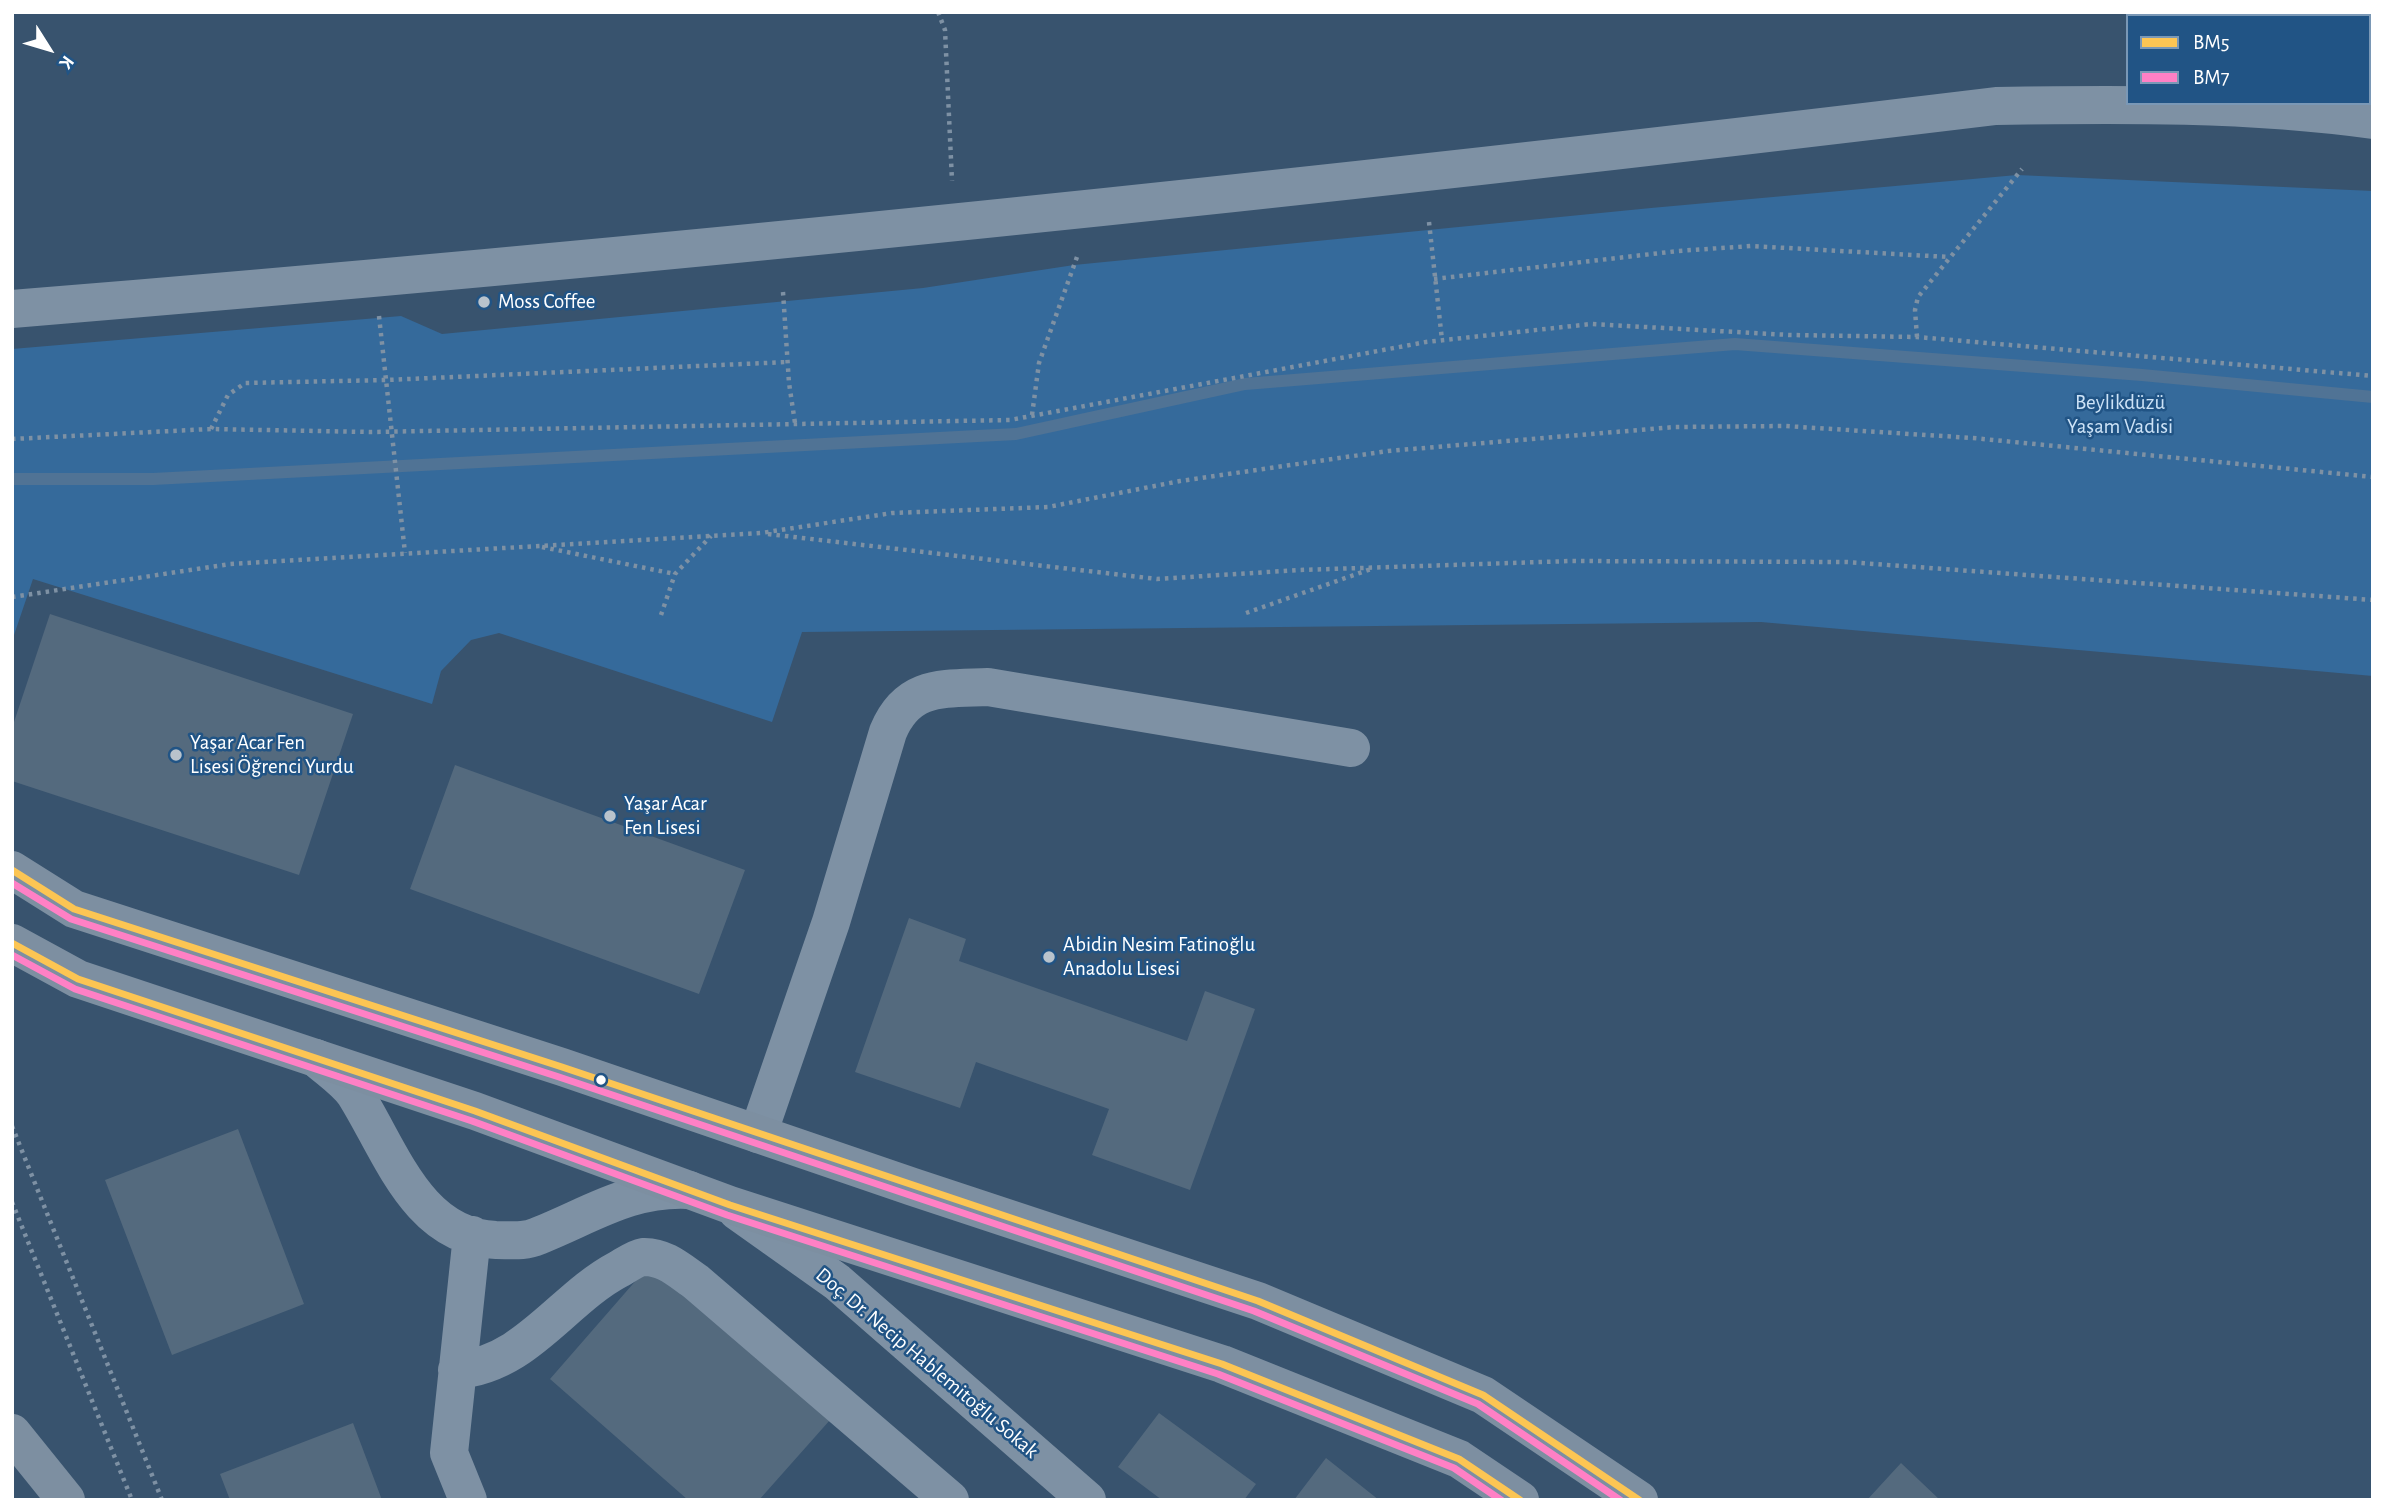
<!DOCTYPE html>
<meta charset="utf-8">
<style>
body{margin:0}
#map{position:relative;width:2385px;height:1512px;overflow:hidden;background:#38536e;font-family:"Alegreya Sans",sans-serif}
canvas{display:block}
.frame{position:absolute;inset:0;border:14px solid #fff;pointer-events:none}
.legend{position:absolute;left:2126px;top:14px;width:245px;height:91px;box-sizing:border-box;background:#215485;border:2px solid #7a98b6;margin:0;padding:9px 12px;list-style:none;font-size:21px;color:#fff}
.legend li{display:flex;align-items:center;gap:14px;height:35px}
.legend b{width:35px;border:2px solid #7a98b6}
.north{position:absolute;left:14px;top:14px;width:70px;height:70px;-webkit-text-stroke:5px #215485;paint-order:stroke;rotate:127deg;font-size:19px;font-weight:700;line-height:28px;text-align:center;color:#fff}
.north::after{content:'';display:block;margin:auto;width:24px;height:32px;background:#fff;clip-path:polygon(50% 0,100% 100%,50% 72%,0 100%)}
</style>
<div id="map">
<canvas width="2385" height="1512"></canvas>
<div class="frame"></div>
<ul class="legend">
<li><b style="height:9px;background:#fcc553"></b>BM5</li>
<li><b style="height:9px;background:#ff80c5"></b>BM7</li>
</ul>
<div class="north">K</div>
</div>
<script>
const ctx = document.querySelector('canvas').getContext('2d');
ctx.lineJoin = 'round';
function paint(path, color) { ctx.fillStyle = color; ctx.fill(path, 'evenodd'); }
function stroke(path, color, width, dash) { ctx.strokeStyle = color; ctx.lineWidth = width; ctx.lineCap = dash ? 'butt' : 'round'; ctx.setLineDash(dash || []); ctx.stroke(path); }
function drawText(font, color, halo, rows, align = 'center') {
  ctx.font = font + ' "Alegreya Sans",sans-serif'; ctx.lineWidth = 5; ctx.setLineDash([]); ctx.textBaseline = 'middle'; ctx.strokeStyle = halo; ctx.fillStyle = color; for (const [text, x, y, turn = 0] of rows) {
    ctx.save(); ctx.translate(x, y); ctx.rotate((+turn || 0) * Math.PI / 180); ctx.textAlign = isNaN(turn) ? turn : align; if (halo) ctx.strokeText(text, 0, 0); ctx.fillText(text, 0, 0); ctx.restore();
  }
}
const green = new Path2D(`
 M2017,175l356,16v485l-612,-54 -959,10 -30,90 -273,-89 -28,7 -30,31 -9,33 -399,-125 -21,62v-292l389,-33 41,18 481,-46 151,-23 577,-57z`);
const stream = new Path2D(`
 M12,479h141l863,-45 229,-50 490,-40 407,31 231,22`);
const building = new Path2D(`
 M50,614l303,100 -54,161 -287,-94v-53z
 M455,765l290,105 -46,124 -289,-105z
 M909,918l57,21 -7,22 228,80 18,-50 50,18 -65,181 -98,-35 17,-46 -133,-47 -16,46 -105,-36z
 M238,1129l66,175 -132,51 -67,-175z
 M652,1262l178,158 -71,80h-71l-138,-121z
 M1159,1413l97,71 -12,16h-82l-44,-33z
 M353,1423l29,77h-152l-10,-26z
 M1326,1458l53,42h-85z
 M1901,1463l39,37h-73z`);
const path = new Path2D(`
 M938,12l7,18 7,151
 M1429,222l13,118
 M1434,279l244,-28 73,-5 198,11
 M783,292l6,91 6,40
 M379,316l26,237
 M1917,337l-2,-27 3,-13 104,-128
 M1032,415l7,-52 38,-106
 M211,429l17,-34 17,-12 142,-3 400,-18
 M12,439l199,-10 160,3 639,-12 416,-78 165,-18 199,11 127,2 456,39
 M768,534l389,45 143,-9 271,-9 276,1 526,38
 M542,547l133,27
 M12,597l218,-33 531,-31 131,-20 156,-6 132,-26 208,-30 287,-24 110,-1 188,12 400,39
 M1246,613l125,-44
 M661,615l14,-41 36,-38
 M12,1126l150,374
 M12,1202l120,298`);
const minor = new Path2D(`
 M12,309c663,-54 1324,-123 1984,-203 126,-2 252,-3 377,14
 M316,1058c12,11 29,22 39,36 36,57 62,143 141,146 16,0 28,2 42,-4 53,-21 92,-49 151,-46
 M758,1134l73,-212 57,-190c20,-48 55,-43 100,-45l363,61
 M737,1211l100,71 250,218
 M457,1370c69,-5 105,-71 162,-101 7,-4 17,-11 24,-12 21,-1 37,14 53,25l254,218
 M468,1500l-19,-47 23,-218`);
const major = new Path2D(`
 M12,870l62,39 488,158 351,120 345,114 225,94 156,105
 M12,943l66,36 397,132 255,94 492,159 237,95 61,41
 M12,1433l54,67`);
const bus1 = new Path2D(`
 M12,870l62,39 488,158 696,234 225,94 156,105
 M12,943l66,36 397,132 255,94 492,159 237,95 61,41`);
const bus2 = new Path2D(`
 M12,883l59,36 488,158 695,234 224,93 142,96
 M12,955l63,34 397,132 255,94 491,159 236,94 47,32`);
const markers = [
 [484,302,7,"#b9c3cc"],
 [176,755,7,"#b9c3cc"],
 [610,816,7,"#b9c3cc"],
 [1049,957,7,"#b9c3cc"],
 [601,1080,6,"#fff"]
];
const poiNames = [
 ["Moss Coffee",498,302],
 ["Yaşar Acar Fen",190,743],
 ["Lisesi Öğrenci Yurdu",190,767],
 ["Yaşar Acar",624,804],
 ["Fen Lisesi",624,828],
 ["Abidin Nesim Fatinoğlu",1063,945],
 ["Anadolu Lisesi",1063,969]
];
const parkNames = [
 ["Beylikdüzü",2120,403],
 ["Yaşam Vadisi",2120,427]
];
const streetNames = [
 ["Doç. Dr. Necip Hablemitoğlu Sokak",927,1363,40]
];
paint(green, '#356a9b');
stroke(stream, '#507395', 12);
paint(building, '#546a7e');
stroke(path, '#7e91a4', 4.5, [3.5, 5]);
stroke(minor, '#7e91a4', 38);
stroke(major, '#7d8fa1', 38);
stroke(bus1, '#fcc553', 7);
stroke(bus2, '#ff80c5', 7);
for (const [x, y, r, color] of markers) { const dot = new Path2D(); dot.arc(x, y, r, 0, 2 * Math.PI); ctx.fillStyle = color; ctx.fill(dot); stroke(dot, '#215485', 2.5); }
drawText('21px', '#fff', '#215485', poiNames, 'left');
drawText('21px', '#cde3f7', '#215485', parkNames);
drawText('21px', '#fff', '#215485', streetNames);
</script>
